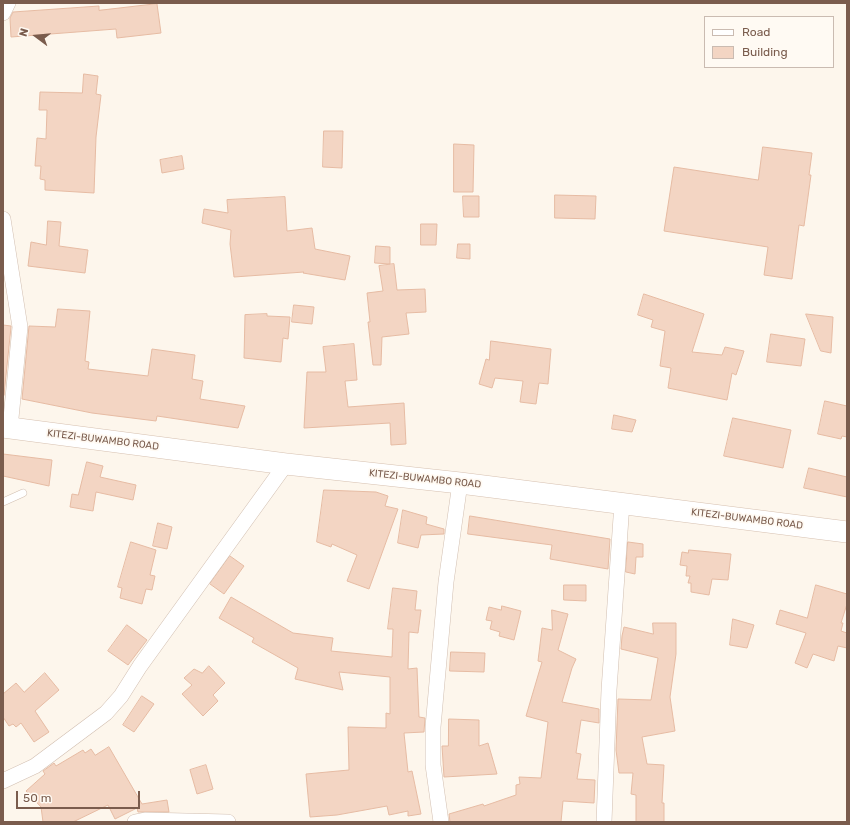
<!DOCTYPE html>
<style>
body{margin:0}
#map{position:relative;width:850px;height:825px;overflow:hidden;background:#fdf6ec;font-family:Rubik,sans-serif}
canvas{display:block}
.frame{position:absolute;inset:0;border:4px solid #7a5c4d;pointer-events:none}
.legend{position:absolute;left:704px;top:16px;width:130px;height:52px;box-sizing:border-box;background:#fffaf3;border:1px solid #cabbb1;margin:0;padding:5px 7px;list-style:none;font-size:12px;color:#7a5c4d}
.legend li{display:flex;align-items:center;gap:8px;height:20px}
.legend b{width:20px;border:1px solid #cabbb1}
.north{position:absolute;left:16px;top:16px;width:40px;height:40px;-webkit-text-stroke:3px #fffaf3;paint-order:stroke;rotate:286deg;font-size:11px;font-weight:700;line-height:16px;text-align:center;color:#7a5c4d}
.north::after{content:'';display:block;margin:auto;width:14px;height:18px;background:#7a5c4d;clip-path:polygon(50% 0,100% 100%,50% 72%,0 100%)}
.scale{position:absolute;left:16px;top:791px;width:124px;height:18px;box-sizing:border-box;border:2px solid #7a5c4d;border-top:0;padding-left:5px;font-size:12px;line-height:14px;white-space:nowrap;color:#7a5c4d;-webkit-text-stroke:3px #fffaf3;paint-order:stroke}
</style>
<div id="map">
<canvas width="850" height="825"></canvas>
<div class="frame"></div>
<ul class="legend">
<li><b style="height:5px;background:#fff"></b>Road</li>
<li><b style="height:11px;background:#f3d5c3"></b>Building</li>
</ul>
<div class="north">N</div>
<div class="scale">50 m</div>
</div>
<script>
const ctx = document.querySelector('canvas').getContext('2d');
ctx.lineJoin = 'round';
function paint(path, color) { ctx.fillStyle = color; ctx.fill(path, 'evenodd'); }
function stroke(path, color, width, dash) { ctx.strokeStyle = color; ctx.lineWidth = width; ctx.lineCap = dash ? 'butt' : 'round'; ctx.setLineDash(dash || []); ctx.stroke(path); }
function drawText(font, color, halo, rows, align = 'center') {
  ctx.font = font + ' Rubik,sans-serif'; ctx.lineWidth = 3.5; ctx.setLineDash([]); ctx.textBaseline = 'middle'; ctx.strokeStyle = halo; ctx.fillStyle = color; for (const [text, x, y, turn = 0] of rows) {
    ctx.save(); ctx.translate(x, y); ctx.rotate((+turn || 0) * Math.PI / 180); ctx.textAlign = isNaN(turn) ? turn : align; if (halo) ctx.strokeText(text, 0, 0); ctx.fillText(text, 0, 0); ctx.restore();
  }
}
const building = new Path2D(`
 M157,4l4,29 -44,5 -1,-9 -105,8 -1,-19 3,-6 86,-6v4z
 M84,74l14,2 -2,18 5,1 -5,42 -2,56 -49,-3v-10l-5,-1 1,-13h-6l2,-28 9,1 1,-29h-8l1,-18 42,1z
 M324,131h19l-1,37 -19,-1z
 M454,144l20,1 -1,47h-19z
 M763,147l49,6 -3,22h2l-7,51 -5,-1 -7,54 -28,-4 4,-28 -104,-16 10,-64 84,13z
 M182,156l2,13 -22,4 -2,-13z
 M555,195l41,1 -1,23 -40,-1z
 M463,196h16v21h-15z
 M285,197l2,34 25,-3 3,21 35,7 -5,24 -42,-7 1,-1 -70,5 -4,-33 1,-14 -29,-7 2,-14 24,4 -1,-13z
 M48,221l13,1 -2,24 29,4 -3,23 -57,-7 3,-24 15,3z
 M421,224h16l-1,21h-15z
 M458,244h12v15l-13,-1z
 M376,246l14,1v17l-15,-1z
 M394,264l3,26 28,-1 1,23 -20,1 3,21 -27,3 -1,28h-8l-5,-43h2l-3,-29 16,-2 -4,-25z
 M644,294l60,20 -12,38 30,3 3,-8 19,4 -8,24 -4,-2 -5,27 -59,-12 3,-20 -11,-2 5,-35 -14,-4 2,-7 -15,-5z
 M294,305l20,2 -2,17 -20,-2z
 M58,309l32,2 -5,50 4,1 -1,7 60,7 4,-27 43,6 -3,24 11,2 -3,18 45,7 -7,22 -81,-12 -1,5 -64,-8 -70,-14 7,-73 26,1z
 M267,314v2l23,1 -2,22 -5,-1 -2,24 -37,-4 1,-43z
 M806,314l27,3 -2,36 -10,-2z
 M3,325l8,1v1l-7,68z
 M771,334l34,5 -4,27 -34,-4z
 M491,341l60,8 -3,35 -9,-1 -3,21 -16,-2 3,-21 -28,-3 -3,10 -13,-4 7,-25 3,1z
 M354,344l3,36 -12,1 3,26 56,-4 2,41 -15,1 -1,-22 -86,5 3,-56h19l-3,-25z
 M825,401l22,5v31l-5,-1 -1,3 -23,-5z
 M614,415l22,5 -4,12 -20,-3z
 M733,418l58,12 -8,38 -59,-12z
 M3,454l49,6 -3,26 -46,-10z
 M87,462l16,4 -3,11 36,8 -3,15 -37,-8 -3,19 -23,-4 2,-13 6,1z
 M809,468l38,9v20l-43,-9z
 M324,490l52,2 12,4 -3,10 13,3 -29,80 -22,-8 10,-26 -25,-11 -1,3 -14,-5z
 M403,510l24,7 -1,7 18,5v5l-23,1 -3,13 -20,-5z
 M470,516l140,23 -2,30 -58,-10 2,-14 -84,-11z
 M158,523l14,4 -5,22 -14,-3z
 M131,542l25,8 -6,25 5,1 -3,14 -6,-1 -4,15 -22,-6 2,-10 -4,-1z
 M628,542l15,2v13h-7l-1,17 -9,-2z
 M689,550l42,4 -3,26 -16,-1 -3,16 -18,-3v-9h-3l2,-7h-4l1,-10 -7,-1 2,-13 6,1z
 M230,556l14,10 -20,28 -14,-10z
 M564,585h22v16l-22,-1z
 M816,585l31,9v10l-6,19h2l-2,8 6,2v15l-9,-2 -4,15 -21,-7 -6,14 -12,-5 11,-30 -30,-9 4,-14 27,8z
 M393,588l24,3 -2,19h6l-3,23 -9,-1 -1,37 9,-1 2,49 6,1 -1,14 -20,1 4,39 4,-1 9,43 -13,2v-5l-19,4 -2,-9 -50,9 -27,2 -4,-43 43,-4 -1,-43 38,1v-15l4,1v-37l-51,-5 4,18 -48,-11 3,-11 -46,-26 2,-4 -35,-20 12,-21 62,36 40,5 -2,13 61,6 1,-28h-5z
 M502,606l19,5 -7,29 -15,-4 1,-4 -10,-3 2,-8 -6,-1 3,-13 12,3z
 M552,610l16,4 -10,36 18,9 -4,9 -10,34 37,7v14l-18,-3 -5,33 5,1 -4,25 18,1 -1,23 -31,-2 -2,21h-111l-1,-8 34,-10 1,2 32,-11v-10l4,-1 -1,-7 22,1 7,-56 -22,-6 16,-54 -4,-1 4,-33 10,2z
 M733,619l21,6 -7,23 -17,-3z
 M653,623h23v31l-6,43 5,34 -33,6 5,27 17,1 -2,38h2v19h-28v-27l-5,-1 2,-21h-14l-3,-23 2,-51 33,1 7,-42 -37,-9 1,-13 2,-9 29,7z
 M127,625l20,15 -19,25 -20,-14z
 M451,652l34,1 -1,19 -34,-1z
 M209,666l16,17 -12,12 5,6 -15,15 -21,-22 10,-9 -8,-7 10,-9 8,4z
 M45,673l14,17 -24,21 14,21 -15,10 -13,-19 -5,4 -3,-3 -4,2 -6,-9v-23l13,-11 8,9z
 M142,696l12,8 -20,28 -11,-7z
 M449,719l30,1v26l9,-3 9,31 -53,3 -2,-31h6z
 M109,747l33,57 25,-4 2,12h-31l-1,-4 -22,11 -7,-14 -35,17h-30l-2,-15 -15,-16 19,-17 -2,-3 11,-8 2,3 27,-16 2,3 6,-4 4,6z
 M206,765l7,24 -16,5 -7,-24z`);
const lane = new Path2D(`
 M3,502l20,-9`);
const street = new Path2D(`
 M3,13l5,-10
 M3,219l17,108 -10,101
 M3,781l32,-15 71,-53 15,-17 19,-30 146,-202
 M135,822l10,-2 83,2
 M441,822l-8,-57v-38l13,-145 14,-99
 M604,822l5,-132 13,-187`);
const secondary = new Path2D(`
 M3,427l283,37 174,19 387,49`);
const streetNames = [
 ["KITEZI-BUWAMBO ROAD",103,440,7],
 ["KITEZI-BUWAMBO ROAD",425,479,6],
 ["KITEZI-BUWAMBO ROAD",747,519,7]
];
paint(building, '#f3d5c3');
stroke(building, '#e6bba3', 1);
stroke(lane, '#d1beb0', 8);
stroke(street, '#d1beb0', 16);
stroke(secondary, '#d6c0b0', 22);
stroke(lane, '#fff', 7);
stroke(street, '#fff', 15);
stroke(secondary, '#fff', 21);
drawText('10px', '#7a5c4d', '#fffaf3', streetNames);
</script>
